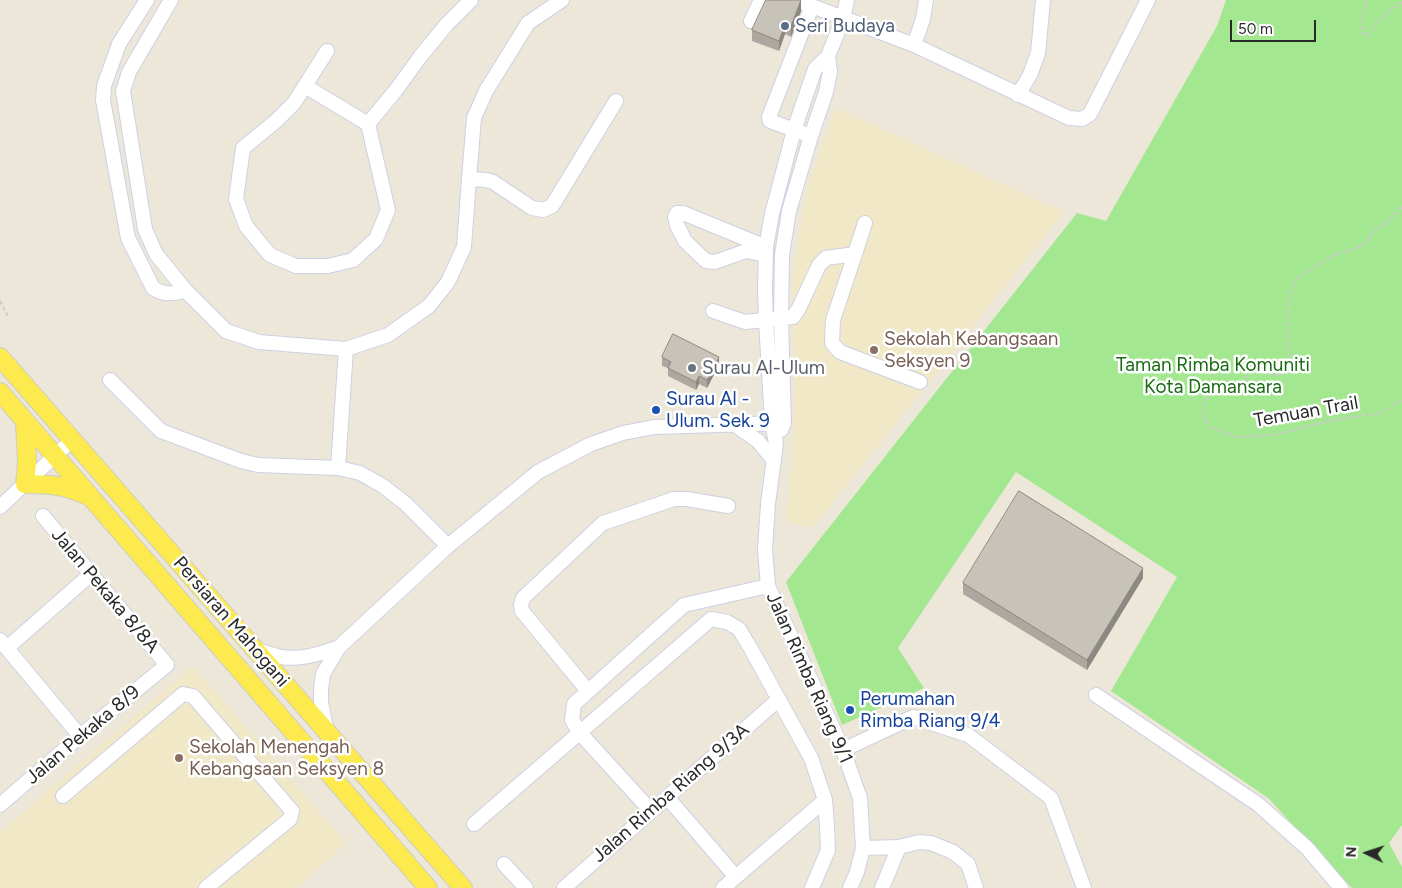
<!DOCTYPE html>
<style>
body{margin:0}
#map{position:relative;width:1402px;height:888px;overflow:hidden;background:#ede7d9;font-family:Figtree,sans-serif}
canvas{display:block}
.north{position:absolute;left:1342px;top:828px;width:50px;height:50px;-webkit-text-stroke:4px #fff;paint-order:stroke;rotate:274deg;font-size:14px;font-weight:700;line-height:20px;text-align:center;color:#292929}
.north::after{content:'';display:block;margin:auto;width:18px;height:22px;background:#292929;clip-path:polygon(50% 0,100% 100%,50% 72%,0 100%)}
.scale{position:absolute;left:1230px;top:20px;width:86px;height:22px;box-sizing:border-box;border:2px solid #292929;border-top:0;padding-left:6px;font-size:15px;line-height:18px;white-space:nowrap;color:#292929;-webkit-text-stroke:4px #fff;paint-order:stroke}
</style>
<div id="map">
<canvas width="1402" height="888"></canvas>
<div class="north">N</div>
<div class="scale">50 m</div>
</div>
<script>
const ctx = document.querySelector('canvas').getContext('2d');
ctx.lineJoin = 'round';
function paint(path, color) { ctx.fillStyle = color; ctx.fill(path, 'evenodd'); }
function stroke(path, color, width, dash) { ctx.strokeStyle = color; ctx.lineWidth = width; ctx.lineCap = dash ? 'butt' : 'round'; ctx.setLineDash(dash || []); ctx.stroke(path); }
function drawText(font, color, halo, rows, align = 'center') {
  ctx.font = font + ' Figtree,sans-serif'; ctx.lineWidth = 5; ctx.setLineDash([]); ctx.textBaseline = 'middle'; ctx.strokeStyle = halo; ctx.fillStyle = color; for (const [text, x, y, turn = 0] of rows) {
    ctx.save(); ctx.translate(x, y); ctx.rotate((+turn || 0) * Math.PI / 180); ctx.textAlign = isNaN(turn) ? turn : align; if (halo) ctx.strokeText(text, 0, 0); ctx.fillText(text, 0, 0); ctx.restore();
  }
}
const education = new Path2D(`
 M836,108l228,104 -251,316 -27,-7 6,-64 3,-74 -3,-98 14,-93z
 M193,666l153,177 -49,45h-297v-56z`);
const green = new Path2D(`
 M1226,0h176v825l-13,18 13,24v21h-50l-84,-90 -157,-107 66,-114 -161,-105 -118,176 26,40 -82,37 -56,-143 291,-369 29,8 111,-195z`);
const path = new Path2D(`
 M1366,0l-4,20 1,13 6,3c9,-17 18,-23 33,-34
 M1402,207l-14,15 -15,9 -5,10 -10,7 -24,7 -37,23 -7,14 -3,44 3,22 4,7 -2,5 -14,5 -26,-4 -5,5 -4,9c-10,2 -11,-1 -20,-1 -18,1 -19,22 -19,36l8,8 25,9 37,-2 54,-14 53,-8 21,-14
 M0,301l9,17`);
const minor = new Path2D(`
 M147,0l-28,44 -15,42 -1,14 25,138 25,50c11,8 20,5 33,3
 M171,0l-42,72 -6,19 22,138 11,25 30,37 40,40 33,11 87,7 42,-14 41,-29 19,-24 16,-35 5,-68 5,-61 12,-27 42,-68 34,-23
 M796,0l118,45
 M847,0l-4,19 -15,37 -13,13 -21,61 -22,84 -6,33 -1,43 1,31 6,102 4,20 -8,61 -3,46 3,36 75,164 17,48 3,50 -6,24 -7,16
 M926,0l-3,19 -9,26 155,73 13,1 8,-5 58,-114
 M751,21l10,-21
 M327,51l-33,52 -18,18 -33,27 -7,51 10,27 24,29 26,11h32l25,-6 23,-21 12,-29 -20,-86 28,-34 24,-33 27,-33 24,-24
 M305,86l63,38
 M1018,95l12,-20 8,-22 5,-53
 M803,133l-33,-12 -1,-4 43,-111
 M469,179l17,1 7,2 39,26 11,2 9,-4 64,-105
 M855,254l-22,66 -1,23 8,9 80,30
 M766,255l-20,-4 -31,11 -9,-1 -21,-20 -8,-16 -2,-8 2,-4h6l83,34
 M713,311l32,11 48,-5 6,-9 20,-43 7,-7 29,-4 10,-31
 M110,380l51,51 80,30 17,4 80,3 22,5 23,13 23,18 42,42
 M734,424l24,17 16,20
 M781,430l3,-7 -3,-104 1,-64 7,-44 22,-75 15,-44 4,-20 -2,-16
 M338,468l8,-119
 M0,507l72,-67
 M0,640l80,96
 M7,648l84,-74
 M254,649c9,3 18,6 27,8 20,3 39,-3 58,-10
 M588,691l-66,-80 -1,-6 2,-7 80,-75 71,-24h13l41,7
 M1096,695l163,110 48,43 34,40
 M327,732l-6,-30v-13l2,-15 16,-27 109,-101 90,-74 53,-28 32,-11 31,-6 130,-4
 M843,750l70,-33 55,18 83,63 33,90
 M63,796l120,-102 10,2 99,115 -2,8 -84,69
 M667,797l69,80
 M0,805l80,-69 87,-71 -124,-149
 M651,811l-71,-78 -8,-13 2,-16 110,-99 84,-19
 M474,824l237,-205 16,3 12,7 12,20 60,109 14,42 2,26 1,24 -16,38
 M863,848l36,-1 20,-5 12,1 22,9 15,12 8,24
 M504,864l22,24
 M564,888l215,-189
 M723,888l102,-88
 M882,888l17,-41`);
const major = new Path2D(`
 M0,357l463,531
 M0,392l428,496
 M25,422l2,41 -2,21c23,0 40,1 61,11`);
const wall = new Path2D(`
 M801,11l-10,26 -6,-3 -6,17 -27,-10v-11z
 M662,357l57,8 -12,23 -8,-4 -3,6 -28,-14v-8l-6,-2z
 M1143,578l-56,92 -124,-76v-11z`);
const shadedWall = new Path2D(`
 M801,0v11l-10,26v-11z
 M785,24v10l-6,17v-10z
 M719,357v8l-12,23v-8z
 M699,376v8l-3,6v-8z
 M1143,568v10l-56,92v-10z`);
const building = new Path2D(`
 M766,0h35l-10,26 -6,-2 -6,17 -27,-11z
 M673,334l46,23 -12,23 -8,-4 -3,6 -28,-14 3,-6 -9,-5z
 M1019,491l124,77 -56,92 -124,-77z`);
const markers = [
 [785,26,5,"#5c6f8a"],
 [874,350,5,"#8d6e63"],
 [692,368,5,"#6b7280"],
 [656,410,5,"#1a4fb4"],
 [850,710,5,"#1a4fb4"],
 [179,758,5,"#8d6e63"]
];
const serviceNames = [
 ["Seri Budaya",795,26]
];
const educationNames = [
 ["Sekolah Kebangsaan",884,339],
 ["Seksyen 9",884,361],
 ["Sekolah Menengah",189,747],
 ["Kebangsaan Seksyen 8",189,769]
];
const parkNames = [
 ["Taman Rimba Komuniti",1213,365],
 ["Kota Damansara",1213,387]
];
const worshipNames = [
 ["Surau Al-Ulum",702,368]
];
const transitNames = [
 ["Surau Al -",666,399],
 ["Ulum. Sek. 9",666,421],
 ["Perumahan",860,699],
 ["Rimba Riang 9/4",860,721]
];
const streetNames = [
 ["Temuan Trail",1306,412,-10],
 ["Jalan Pekaka 8/8A",105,591,50],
 ["Persiaran Mahogani",231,622,49],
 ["Jalan Rimba Riang 9/1",809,678,66],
 ["Jalan Pekaka 8/9",83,735,-40],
 ["Jalan Rimba Riang 9/3A",671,793,-41]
];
paint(education, '#f0e8c7');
paint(green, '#a3e890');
stroke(minor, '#ced0e3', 16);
stroke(major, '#ccc', 20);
stroke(path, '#ccc', 2, [4, 2.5]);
stroke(minor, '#fff', 14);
stroke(major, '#fcea4f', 18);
paint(wall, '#aca89f');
paint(shadedWall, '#8c8882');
paint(building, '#c8c3b9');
stroke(building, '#8c8882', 1);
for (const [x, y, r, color] of markers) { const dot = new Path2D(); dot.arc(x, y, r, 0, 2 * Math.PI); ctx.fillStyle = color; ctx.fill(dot); stroke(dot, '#fff', 2); }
drawText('19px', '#4e5e75', '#fff', serviceNames, 'left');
drawText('19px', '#785e54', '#fff', educationNames, 'left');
drawText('19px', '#1a6b13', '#fff', parkNames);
drawText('19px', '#5b616d', '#fff', worshipNames, 'left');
drawText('19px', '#164399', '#fff', transitNames, 'left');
drawText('19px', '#292929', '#fff', streetNames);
</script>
